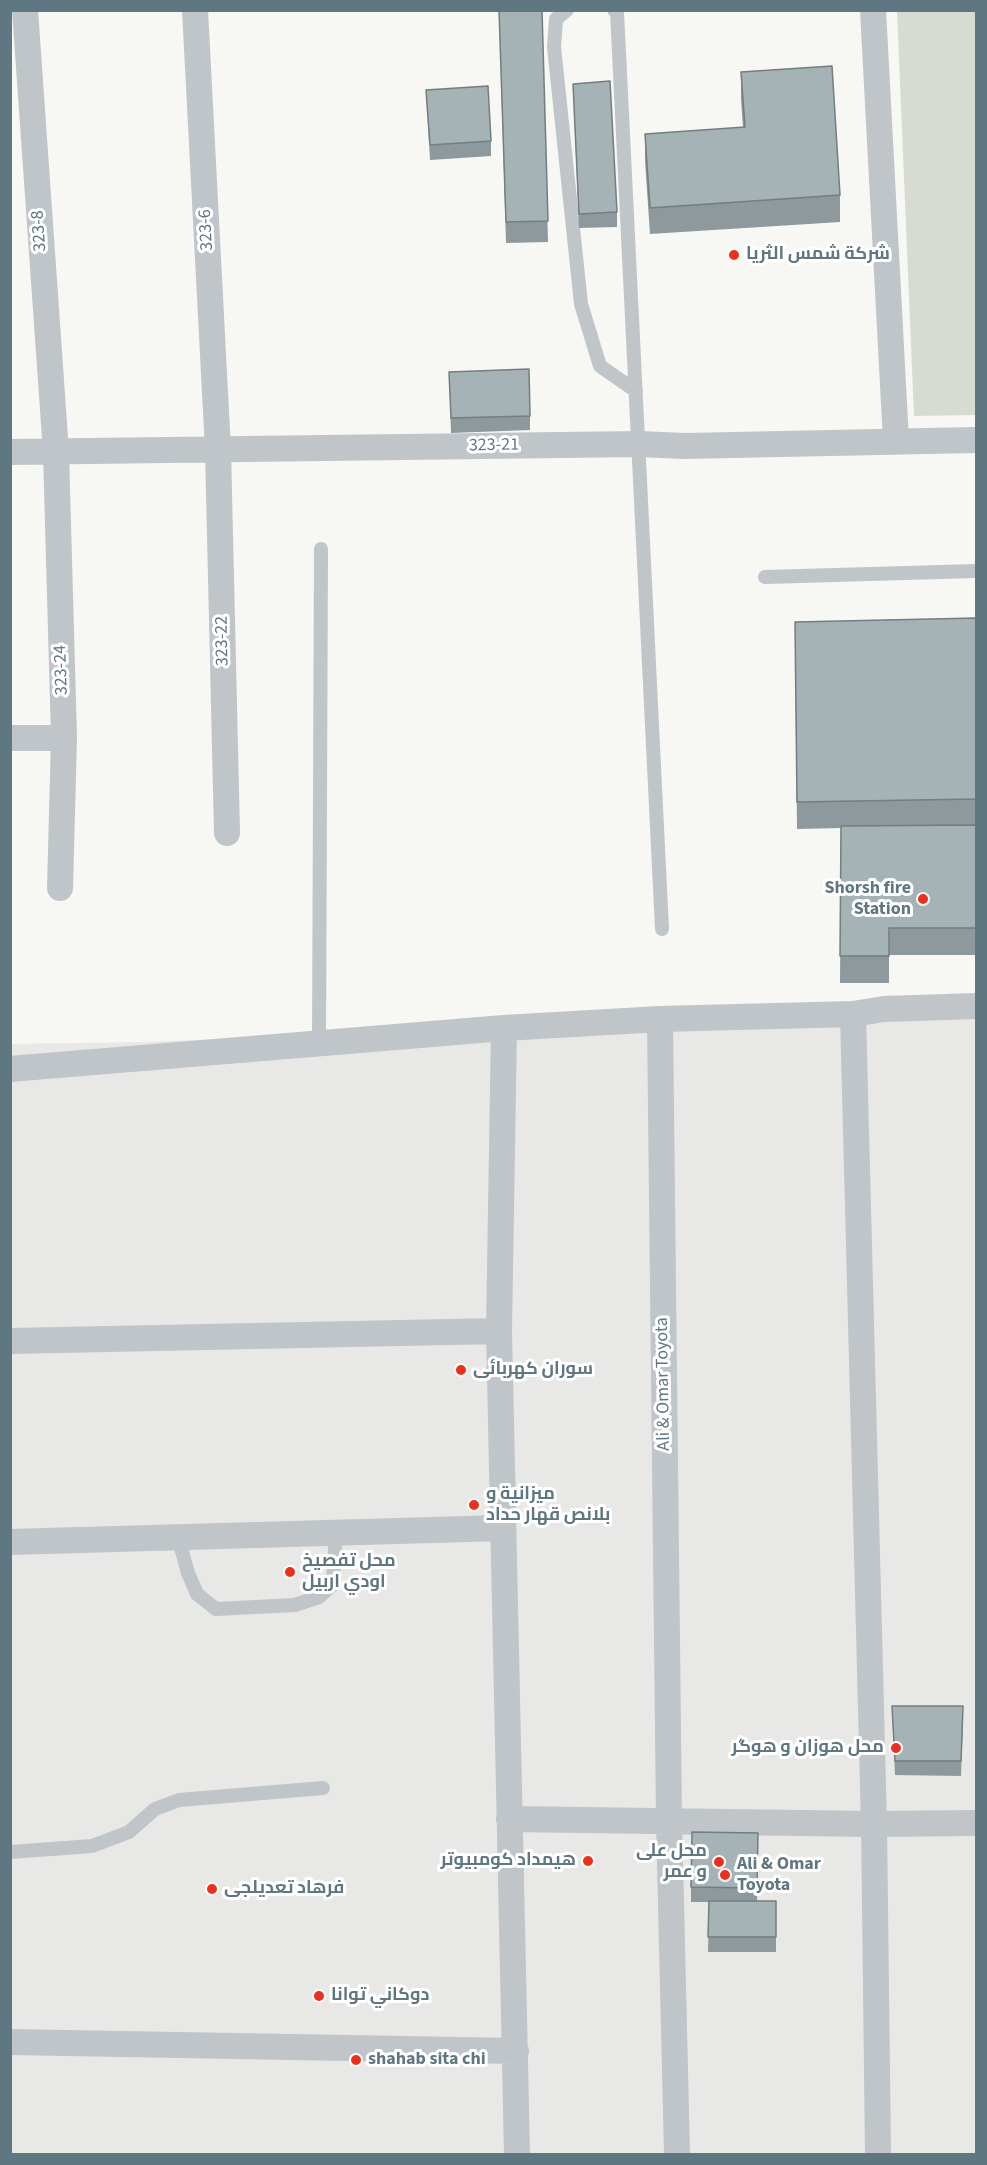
<!DOCTYPE html>
<meta charset="utf-8">
<style>
body{margin:0}
#map{position:relative;width:987px;height:2165px;overflow:hidden;background:#f7f7f3;font-family:"Source Sans 3",sans-serif}
canvas{display:block}
.frame{position:absolute;inset:0;border:12px solid #5f7781;pointer-events:none}
</style>
<div id="map">
<canvas width="987" height="2165"></canvas>
<div class="frame"></div>
</div>
<script>
const ctx = document.querySelector('canvas').getContext('2d');
ctx.lineJoin = 'round';
function paint(path, color) { ctx.fillStyle = color; ctx.fill(path, 'evenodd'); }
function stroke(path, color, width, dash) { ctx.strokeStyle = color; ctx.lineWidth = width; ctx.lineCap = dash ? 'butt' : 'round'; ctx.setLineDash(dash || []); ctx.stroke(path); }
function drawText(font, color, halo, rows, align = 'center') {
  ctx.font = font + ' "Source Sans 3",Cairo,sans-serif'; ctx.lineWidth = 6; ctx.setLineDash([]); ctx.textBaseline = 'middle'; ctx.strokeStyle = halo; ctx.fillStyle = color; for (const [text, x, y, turn = 0] of rows) {
    ctx.save(); ctx.translate(x, y); ctx.rotate((+turn || 0) * Math.PI / 180); ctx.textAlign = isNaN(turn) ? turn : align; if (halo) ctx.strokeText(text, 0, 0); ctx.fillText(text, 0, 0); ctx.restore();
  }
}
const built = new Path2D(`
 M976,1010v1144h-965l-1,-1110 132,-2z`);
const green = new Path2D(`
 M897,11h79v404l-62,1z`);
const lane = new Path2D(`
 M567,10l-11,9 -2,28 27,257 19,62 36,25
 M614,10l3,2 45,917
 M765,577l211,-6
 M319,1044l2,-495
 M178,1537l10,36 9,21 19,15 79,-4 24,-8 14,-13 3,-51
 M10,1852l82,-6 37,-14 26,-23 24,-9 144,-12`);
const street = new Path2D(`
 M25,10l31,442 8,286 -4,150
 M195,10l23,440 9,383
 M873,10l23,431
 M10,452l629,-8 46,2 291,-6
 M10,738h54
 M853,1014l21,810 4,330
 M660,1019l9,801 8,334
 M504,1028l-5,303 18,823
 M10,1069l494,-41 156,-9 193,-5 31,-5 92,-3
 M10,1341l489,-10
 M10,1542l492,-14
 M509,1819l365,5 102,-1
 M10,2042l506,9`);
const wall = new Path2D(`
 M499,10h43l6,232 -42,1z
 M741,72l99,123v27l-190,12 -5,-73v-27l98,-6 -2,-29z
 M573,84l44,128v15l-38,1z
 M426,90l65,51v15l-61,4z
 M449,372l81,44v14l-79,3z
 M976,618v337h-87v28h-49l1,-155 -44,1 -2,-181z
 M892,1706l71,15 -2,55 -66,-1z
 M758,1848l-1,53h19v51h-68l1,-50h-18v-15z`);
const building = new Path2D(`
 M499,10h43l6,211 -42,1z
 M832,66l8,129 -190,13 -5,-74 100,-7 -4,-55z
 M610,81l7,131 -38,2 -6,-130z
 M488,86l3,55 -61,4 -4,-55z
 M529,369l1,47 -79,2 -2,-46z
 M976,618v181l-179,3 -2,-180z
 M976,825v103h-87v28h-49l1,-130z
 M892,1706h71l-2,55h-66z
 M692,1832l66,1 -1,55 -66,-1z
 M709,1901h67v36h-68z`);
const markers = [
 [734,255,6,"#f12e19"],
 [923,899,6,"#f12e19"],
 [461,1370,6,"#f12e19"],
 [474,1505,6,"#f12e19"],
 [290,1572,6,"#f12e19"],
 [896,1748,6,"#f12e19"],
 [588,1861,6,"#f12e19"],
 [719,1862,6,"#f12e19"],
 [725,1875,6,"#f12e19"],
 [212,1889,6,"#f12e19"],
 [319,1996,6,"#f12e19"],
 [356,2060,6,"#f12e19"]
];
const streetNames = [
 ["323-6",207,230,-93],
 ["323-8",40,231,-94],
 ["323-21",494,446,-1],
 ["323-22",223,641,-91],
 ["323-24",62,670,-92],
 ["Ali & Omar Toyota",664,1384,-91]
];
const poiNames = [
 ["شركة شمس الثريا",746,255],
 ["Shorsh fire",911,889,"right"],
 ["Station",911,910,"right"],
 ["سوران کهربائی",473,1370],
 ["ميزانية و",486,1495],
 ["بلانص قهار حداد",486,1516],
 ["محل تفصيخ",302,1562],
 ["اودي اربيل",302,1583],
 ["محل هوزان و هوگر",884,1748,"right"],
 ["محل على",707,1852,"right"],
 ["و عمر",707,1873,"right"],
 ["هيمداد كومبيوتر",576,1861,"right"],
 ["Ali & Omar",737,1865],
 ["Toyota",737,1886],
 ["فرهاد تعدیلجی",224,1889],
 ["دوکاني توانا",331,1996],
 ["shahab sita chi",368,2060]
];
paint(built, '#e8e8e7');
paint(green, '#d7dcd2');
stroke(lane, '#bfc5c8', 14);
stroke(street, '#bfc5c8', 26);
paint(wall, '#8e999d');
paint(building, '#a5b2b6');
stroke(building, '#747d7f', 1.5);
for (const [x, y, r, color] of markers) { const dot = new Path2D(); dot.arc(x, y, r, 0, 2 * Math.PI); ctx.fillStyle = color; ctx.fill(dot); stroke(dot, '#fff', 2); }
drawText('18px', '#5f7781', '#fff', streetNames);
drawText('bold 18px', '#5f7781', '#fff', poiNames, 'left');
</script>
